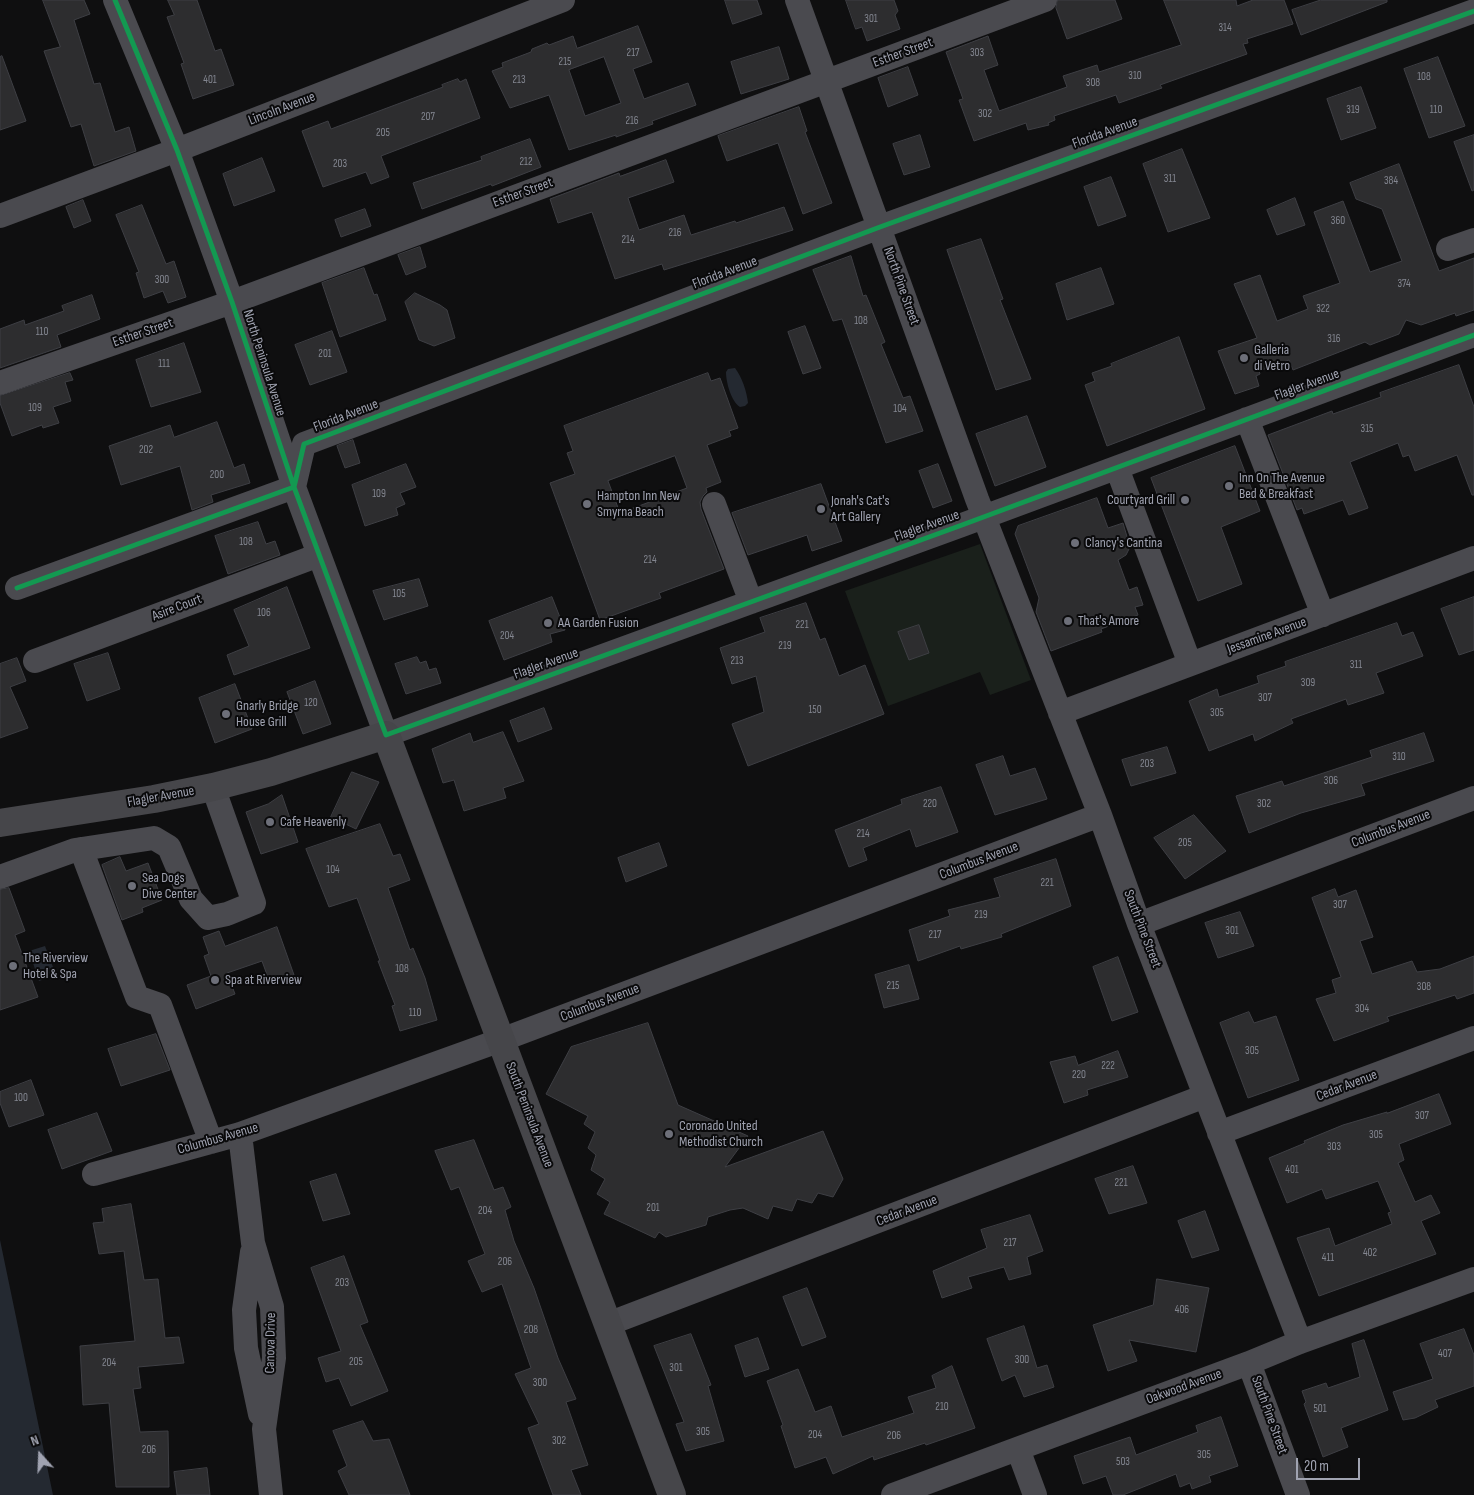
<!DOCTYPE html>
<style>
body{margin:0}
#map{position:relative;width:1474px;height:1495px;overflow:hidden;background:#0f0f10;font-family:"Sofia Sans Condensed",sans-serif}
canvas{display:block}
.north{position:absolute;left:15px;top:1430px;width:50px;height:50px;-webkit-text-stroke:4px #0a0a0b;paint-order:stroke;rotate:340deg;font-size:14px;font-weight:700;line-height:20px;text-align:center;color:#a0a3b1}
.north::after{content:'';display:block;margin:auto;width:18px;height:22px;background:#a0a3b1;clip-path:polygon(50% 0,100% 100%,50% 72%,0 100%)}
.scale{position:absolute;left:1296px;top:1458px;width:64px;height:22px;box-sizing:border-box;border:2px solid #a0a3b1;border-top:0;padding-left:6px;font-size:15px;line-height:18px;white-space:nowrap;color:#a0a3b1;-webkit-text-stroke:4px #0a0a0b;paint-order:stroke}
</style>
<div id="map">
<canvas width="1474" height="1495"></canvas>
<div class="north">N</div>
<div class="scale">20 m</div>
</div>
<script>
const ctx = document.querySelector('canvas').getContext('2d');
ctx.lineJoin = 'round';
function paint(path, color) { ctx.fillStyle = color; ctx.fill(path, 'evenodd'); }
function stroke(path, color, width, dash) { ctx.strokeStyle = color; ctx.lineWidth = width; ctx.lineCap = dash ? 'butt' : 'round'; ctx.setLineDash(dash || []); ctx.stroke(path); }
function drawText(font, color, halo, rows, align = 'center') {
  ctx.font = font + ' "Sofia Sans Condensed",sans-serif'; ctx.lineWidth = 4; ctx.setLineDash([]); ctx.textBaseline = 'middle'; ctx.strokeStyle = halo; ctx.fillStyle = color; for (const [text, x, y, turn = 0] of rows) {
    ctx.save(); ctx.translate(x, y); ctx.rotate((+turn || 0) * Math.PI / 180); ctx.textAlign = isNaN(turn) ? turn : align; if (halo) ctx.strokeText(text, 0, 0); ctx.fillText(text, 0, 0); ctx.restore();
  }
}
const green = new Path2D(`
 M980,544l51,136 -41,15 -10,-23 -92,34 -43,-115z`);
const water = new Path2D(`
 M735,368c7,9 12,24 13,35l-3,3 -5,1c-9,-6 -14,-25 -14,-35l2,-3z
 M45,946l11,29 -17,6 -10,-30z
 M0,1240l53,255h-53z`);
const building = new Path2D(`
 M43,0h41l6,14 -16,6 20,64 6,-1 15,49 14,-5 7,24 -42,15 -13,-42 -10,3 -27,-76 16,-4z
 M168,0h29l18,51 6,-2 13,36 -41,14 -12,-35 3,-1 -17,-46 7,-2z
 M725,0h32l5,14 -29,10z
 M846,0h48l4,11 -3,4 5,14 -33,12 -5,-14 -6,2z
 M1058,0h57l7,19 -55,20 -11,-31z
 M1164,0h72l1,6 16,-6h31l9,24 -46,15 1,4 -5,1 4,10 -87,31 2,3 -43,15 -3,-8 -62,21 1,4 -7,3 1,2 -21,5 -2,-7 -52,18 -15,-41 4,-1 -17,-47 42,-16 10,29 -14,5 15,41 68,-24 -4,-11 34,-11 2,7 82,-27z
 M1321,0h66v2l-86,33 -9,-25z
 M638,26l14,36 -19,7 11,30 44,-16 8,22 -44,16 1,3 -37,13v-2l-47,15 -20,-55 -39,13 -18,-37 11,-4 -1,-4 29,-11 1,-3 15,-6 2,2 24,-9 4,12zM604,57l17,46 -36,13 -16,-46z
 M779,47l10,32 -48,15 -10,-32z
 M2,56l24,65 -26,9v-73z
 M1438,57l27,69 -36,12 -25,-69z
 M908,67l10,28 -30,12 -10,-29z
 M458,79l2,3 6,-3 14,39 -99,38 8,21 -18,7 -5,-12 -43,15 -21,-56 26,-10 3,8 112,-42 -1,-2z
 M1361,87l15,41 -35,12 -14,-41z
 M799,107l8,24 -2,1 27,71 -29,11 -25,-71 -51,18 -9,-25z
 M920,135l10,32 -26,8 -11,-31z
 M1474,135v55l-2,1 -18,-49z
 M530,139l11,28 -49,19 -1,-2 -69,25 -9,-26 69,-23 -1,-3z
 M1182,149l28,69 -42,14 -25,-68z
 M262,158l13,33 -41,15 -11,-32z
 M666,160l8,22 -46,16 11,32 45,-15 7,20 44,-14 1,2 48,-16 9,23 -129,40 -2,-6 -47,15 -23,-67 -34,11 -8,-24 69,-26 1,3z
 M1399,164l40,107 35,-13v52l-18,6 -1,-3 -34,12 -15,-5 -7,14 -29,11 -5,-3 -72,28 -4,-10 -30,11 1,3 -4,2 3,10 -24,8 -17,-43 39,-13 -23,-54 26,-9 17,46 31,-12 -5,-13 37,-13 -26,-71 29,-11 27,71 32,-11 -20,-52 -26,-10 -6,-16z
 M1111,177l15,39 -28,10 -14,-39z
 M1295,198l10,27 -28,10 -10,-25z
 M83,200l8,21 -17,7 -8,-21z
 M142,205l24,59 8,-3 12,36 -18,6 -5,-12 -19,7 -8,-25 3,-1 -23,-57z
 M365,209l6,17 -30,11 -6,-17z
 M981,239l22,60 -3,1 31,79 -35,11 -49,-140z
 M420,247l6,20 -20,8 -8,-20z
 M851,256l12,40 3,-1 19,47 -4,2 22,54 7,-2 13,35 -37,12 -44,-124 -9,2 -20,-51z
 M364,268l10,27 3,-1 9,26 -46,17 -18,-54z
 M1101,268l13,36 -47,16 -11,-36z
 M415,293l25,12 7,5 8,28 -21,8 -15,-6 -14,-38z
 M92,295l8,24 -43,16 4,12 -61,21v-39l24,-9 1,5 39,-14 -2,-5z
 M805,326l16,42 -18,6 -15,-42z
 M332,331l15,41 -37,13 -15,-40z
 M1179,337l26,72 -98,37 -22,-61 10,-4 -3,-8 20,-7 -1,-2z
 M184,343l17,49 -50,15 -15,-47z
 M1459,365l15,42v88h-2l-15,-40 -42,16 -6,-16 -6,2 -5,-14 -48,19 18,46 -19,7 -6,-15 -39,14 -2,-6 -5,2 -29,-75 64,-24 1,3 48,-17 -1,-4z
 M70,373l3,7 -8,2 6,19 -18,6 6,16 -16,5 -1,-3 -30,11 -12,-33v-7z
 M708,373l3,8 9,-3 18,50 -9,3 2,5 -24,9 14,37 -15,6 1,4 -4,4 -3,6 1,7 23,60 -65,24 2,5 -61,22 -50,-137 25,-9 -8,-21 6,-2 -9,-25zM675,456l12,32 -67,25 -12,-32z
 M1027,416l19,51 -51,19 -19,-52z
 M217,422l17,46 10,-4 6,19 -39,12 2,7 -21,8 -12,-44 -59,19 -12,-39 61,-21 4,12z
 M353,440l7,23 -15,5 -8,-22z
 M1235,446l25,65 -39,16 21,57 -44,17 -47,-123z
 M406,464l10,23 -16,6 5,11 -9,4 2,7 -33,11 -13,-41z
 M938,464l14,37 -19,7 -14,-37z
 M821,484l21,57 -30,10 -5,-16 -59,20 -16,-42z
 M1097,498l11,30 15,-5 7,24 -4,8 -8,5 11,30 8,-3 6,18 -8,2 3,8 -37,14 1,3 -51,19 -15,-39 3,-14 -24,-64 3,-8z
 M258,522l8,22 9,-3 5,14 -52,19 -13,-38z
 M419,579l9,27 -44,14 -11,-29z
 M287,587l23,61 -76,27 -7,-20 22,-9 -15,-36z
 M552,597l13,33 -15,4 2,8 -48,18 -15,-39z
 M1474,597v53l-15,5 -18,-46z
 M806,603l14,37 5,-2 14,38 26,-11 19,49 -136,52 -16,-42 32,-12 -8,-36 -24,8 -12,-36 45,-16 -5,-14z
 M1397,623l5,13 11,-4 10,24 -47,17 8,20 -36,12 -2,-6 -55,20 2,4 -38,18 -2,-7 -44,17 -20,-50 28,-12 2,8 40,-14 -2,-7 29,-10 -1,-4z
 M919,625l10,28 -20,7 -11,-28z
 M108,653l12,36 -33,12 -13,-37z
 M417,657l3,6 6,-2 3,9 7,-2 5,15 -35,11 -11,-30z
 M17,658l9,23 -16,6 18,41 -28,10v-74z
 M315,681l16,43 -28,10 -16,-42z
 M235,684l17,45 -37,14 -16,-45z
 M544,708l8,21 -34,13 -8,-21z
 M503,732l21,49 -21,7 3,10 -42,13 -10,-31 -11,3 -11,-34 38,-16 3,9z
 M1424,733l10,28 -73,23 4,11 -64,18 -52,20 -13,-37 46,-15 2,5 88,-29 -2,-6z
 M1167,747l9,26 -45,13 -9,-26z
 M1003,756l7,20 25,-8 12,31 -52,16 -19,-50z
 M352,772l27,10 -23,47 -25,-12z
 M941,787l17,45 -42,15 -6,-18 -47,19 4,12 -18,7 -14,-37 67,-26 -1,-4z
 M282,795l16,47 -37,12 -15,-42 22,-8z
 M1194,815l32,36 -41,28 -31,-41z
 M380,824l13,32 7,-2 10,26 -22,8 22,62 3,-2 12,30 12,42 -37,11 -8,-25 3,-1 -17,-44h2l-23,-63 -28,9 -23,-58z
 M659,843l8,23 -41,16 -8,-24z
 M120,857l6,14 22,-8 14,37 -20,8 1,4 -21,8 -20,-55z
 M1056,859l15,47 -70,28 1,3 -41,12 -1,-3 -42,15 -9,-31 41,-14 -2,-6 52,-13 -6,-18z
 M9,888l16,43 -10,4 23,62 -38,13v-120z
 M1335,889l3,8 18,-7 17,47 -13,4 12,33 40,-13 5,11 23,-3 34,-13v37l-17,6 -2,-4 -68,22 2,4 -55,20 -18,-42 20,-6 -4,-13 9,-3 -29,-79z
 M1240,912l14,34 -36,12 -13,-35z
 M277,927l17,48 -24,8 -8,-22 -35,12 8,21 -39,15 -9,-24 24,-9 -7,-20 5,-2 -6,-17 16,-6 6,15z
 M1118,957l20,55 -26,9 -19,-54z
 M909,965l10,34 -35,9 -9,-33z
 M1249,1012l5,11 22,-7 23,64 -51,18 -28,-75z
 M648,1023l30,82 70,31 -23,31 98,-36 20,48 -10,18 -15,-4 -6,10 -15,-4 -5,12 -19,-5 -5,13 -25,-11 -13,2 -22,7 -2,8 -40,12 -7,-5 -4,6 -51,-24 6,-12 -13,-8 8,-15 -14,-9 5,-15 -8,-7 7,-16 -11,-8 4,-8 -42,-22 25,-47z
 M156,1034l14,36 -49,16 -13,-37z
 M1118,1051l10,26 -41,13 1,5 -24,8 -14,-41 25,-6 3,9z
 M31,1080l13,35 -35,12 -9,-24v-11z
 M1439,1094l12,30 -52,20 5,16 -6,3 17,39 16,-7 9,18 -19,8 15,33 -117,42 -22,-58 32,-10 6,18 57,-22 -4,-11 3,-1 -13,-31 -52,18 -4,-10 -35,14 -18,-45 36,-15 -1,-2 39,-16 44,-13v1z
 M97,1113l15,38 -50,18 -14,-39z
 M474,1140l20,50 9,-3 8,20 -6,3 9,31 20,47 24,70 18,41 -10,3 22,63 -17,5 10,25h-28l-25,-67 11,-4 -24,-50 16,-6 -29,-84 -20,8 -14,-31 17,-7 -26,-67 -8,3 -16,-39z
 M1133,1166l14,37 -38,11 -14,-35z
 M336,1174l14,40 -27,7 -13,-39z
 M131,1204l13,76 14,-1 7,59 14,-1 5,26 -46,4 3,21 -8,1 7,43 28,-1 1,56h-53l-7,-84 -26,2 -3,-59 55,-5 -11,-90 -25,3 -6,-31 11,-1 -2,-13z
 M1205,1211l14,39 -27,8 -14,-37z
 M1030,1215l13,36 -16,6 4,17 -22,6 -5,-13 -36,10 4,11 -30,10 -9,-27 54,-23 -6,-18z
 M344,1256l24,66 -8,3 28,66 -37,15 -12,-28 -13,4 -8,-24 23,-7 -30,-83z
 M1157,1279l52,9 -13,64 -67,-12 8,21 -29,10 -15,-46 60,-20z
 M807,1288l19,49 -24,9 -19,-49z
 M1024,1326l13,42 10,-3 7,22 -30,10 -9,-22 -13,6 -15,-42z
 M1464,1329l10,26v31l-39,14 3,7 -23,11 -12,2 -10,-28 40,-13 -13,-35z
 M691,1334l20,51 -3,1 16,55 -38,10 -10,-27 8,-2 -30,-76z
 M758,1338l11,31 -24,8 -10,-31z
 M1364,1340l24,70 -47,18 7,19 -25,10 -19,-53 2,-2 -4,-11 24,-8 2,5 32,-11 -8,-33z
 M952,1366l23,62 -49,17 -1,-2 -51,17 -1,-4 -40,18 -7,-17 -31,11 -14,-42 2,-1 -16,-44 31,-12 17,43 16,-6 11,31 72,-24 -6,-16 28,-9 -4,-12z
 M1221,1417l17,49 -29,10 2,6 -19,7 -2,-6 -10,4 -4,-13 -53,21h-10l-7,-19 -23,8 -9,-28 56,-19 6,18 62,-23 -2,-6z
 M363,1421l10,20 16,-2 21,56h-61l-11,-24 9,-5 -14,-35z
 M207,1468l3,27h-33l-3,-23z`);
const minor = new Path2D(`
 M115,0l62,150 55,152 62,185 92,248 576,-210 512,-190
 M797,0l180,499 123,316 39,109 161,418
 M0,216l177,-66 386,-150
 M1448,249l26,-9
 M0,383l232,-81 813,-302
 M1247,419l76,196
 M1117,468l73,196
 M714,504l37,98
 M17,588l277,-101 10,-43 576,-217 594,-216
 M35,661l284,-106
 M1060,713l414,-155
 M81,849l56,148 23,8 51,137
 M0,877l75,-27 79,-12 15,9 22,52 17,19 19,-4 27,-11 -41,-116
 M1139,924l335,-126
 M1219,1133l255,-95
 M240,1134l13,109 19,64 2,51 -10,71 7,66
 M94,1174l146,-40 261,-94 599,-225
 M252,1252l-8,58 2,38 14,66
 M608,1324l597,-228
 M1249,1363l49,132
 M1018,1449l17,46
 M893,1495l356,-132 51,-21 174,-63`);
const major = new Path2D(`
 M0,823l154,-24 59,-12 58,-15 115,-37 286,760`);
const cycleway = new Path2D(`
 M115,0l62,150 55,152 62,185 92,248 576,-210 512,-190
 M17,588l277,-101 10,-43 576,-217 594,-216`);
const markers = [
 [1244,358,5,"#6d6f79"],
 [1229,486,5,"#6d6f79"],
 [1185,500,5,"#6d6f79"],
 [587,504,5,"#6d6f79"],
 [821,509,5,"#6d6f79"],
 [1075,543,5,"#6d6f79"],
 [1068,621,5,"#6d6f79"],
 [548,623,5,"#6d6f79"],
 [226,714,5,"#6d6f79"],
 [270,822,5,"#6d6f79"],
 [132,886,5,"#6d6f79"],
 [13,966,5,"#6d6f79"],
 [215,980,5,"#6d6f79"],
 [669,1134,5,"#6d6f79"]
];
const numberNames = [
 ["301",871,19],
 ["314",1225,28],
 ["217",633,53],
 ["303",977,53],
 ["215",565,62],
 ["310",1135,76],
 ["108",1424,77],
 ["401",210,80],
 ["213",519,80],
 ["308",1093,83],
 ["319",1353,110],
 ["110",1436,110],
 ["302",985,114],
 ["207",428,117],
 ["216",632,121],
 ["205",383,133],
 ["212",526,162],
 ["203",340,164],
 ["311",1170,179],
 ["384",1391,181],
 ["360",1338,221],
 ["216",675,233],
 ["214",628,240],
 ["300",162,280],
 ["374",1404,284],
 ["322",1323,309],
 ["108",861,321],
 ["110",42,332],
 ["316",1334,339],
 ["201",325,354],
 ["111",164,364],
 ["109",35,408],
 ["104",900,409],
 ["315",1367,429],
 ["202",146,450],
 ["200",217,475],
 ["109",379,494],
 ["108",246,542],
 ["214",650,560],
 ["105",399,594],
 ["106",264,613],
 ["221",802,625],
 ["204",507,636],
 ["219",785,646],
 ["213",737,661],
 ["311",1356,665],
 ["309",1308,683],
 ["307",1265,698],
 ["120",311,703],
 ["150",815,710],
 ["305",1217,713],
 ["310",1399,757],
 ["203",1147,764],
 ["306",1331,781],
 ["220",930,804],
 ["302",1264,804],
 ["214",863,834],
 ["205",1185,843],
 ["104",333,870],
 ["221",1047,883],
 ["307",1340,905],
 ["219",981,915],
 ["301",1232,931],
 ["217",935,935],
 ["108",402,969],
 ["215",893,986],
 ["308",1424,987],
 ["304",1362,1009],
 ["110",415,1013],
 ["305",1252,1051],
 ["222",1108,1066],
 ["220",1079,1075],
 ["100",21,1098],
 ["307",1422,1116],
 ["305",1376,1135],
 ["303",1334,1147],
 ["401",1292,1170],
 ["221",1121,1183],
 ["201",653,1208],
 ["204",485,1211],
 ["217",1010,1243],
 ["402",1370,1253],
 ["411",1328,1258],
 ["206",505,1262],
 ["203",342,1283],
 ["406",1182,1310],
 ["208",531,1330],
 ["407",1445,1354],
 ["300",1022,1360],
 ["205",356,1362],
 ["204",109,1363],
 ["301",676,1368],
 ["300",540,1383],
 ["210",942,1407],
 ["501",1320,1409],
 ["305",703,1432],
 ["204",815,1435],
 ["206",894,1436],
 ["302",559,1441],
 ["206",149,1450],
 ["305",1204,1455],
 ["503",1123,1462]
];
const streetNames = [
 ["Esther Street",903,53,-20],
 ["Lincoln Avenue",282,109,-21],
 ["Florida Avenue",1105,133,-20],
 ["Esther Street",523,193,-20],
 ["Florida Avenue",725,273,-21],
 ["North Pine Street",901,286,70],
 ["Esther Street",143,333,-19],
 ["North Peninsula Avenue",264,363,72],
 ["Flagler Avenue",1307,385,-20],
 ["Florida Avenue",346,416,-21],
 ["Flagler Avenue",927,526,-20],
 ["Asire Court",177,608,-21],
 ["Jessamine Avenue",1267,636,-20],
 ["Flagler Avenue",546,664,-20],
 ["Flagler Avenue",161,797,-10],
 ["Columbus Avenue",1391,829,-21],
 ["Columbus Avenue",979,861,-21],
 ["South Pine Street",1142,929,69],
 ["Columbus Avenue",600,1003,-21],
 ["Cedar Avenue",1347,1086,-21],
 ["South Peninsula Avenue",529,1115,69],
 ["Columbus Avenue",218,1139,-16],
 ["Cedar Avenue",907,1211,-21],
 ["Canova Drive",271,1343,-89],
 ["Oakwood Avenue",1184,1387,-20],
 ["South Pine Street",1269,1415,70]
];
const poiNames = [
 ["Galleria",1254,350],
 ["di Vetro",1254,366],
 ["Inn On The Avenue",1239,478],
 ["Bed & Breakfast",1239,494],
 ["Hampton Inn New",597,496],
 ["Smyrna Beach",597,512],
 ["Courtyard Grill",1175,500,"right"],
 ["Jonah's Cat's",831,501],
 ["Art Gallery",831,517],
 ["Clancy's Cantina",1085,543],
 ["That's Amore",1078,621],
 ["AA Garden Fusion",558,623],
 ["Gnarly Bridge",236,706],
 ["House Grill",236,722],
 ["Cafe Heavenly",280,822],
 ["Sea Dogs",142,878],
 ["Dive Center",142,894],
 ["The Riverview",23,958],
 ["Hotel & Spa",23,974],
 ["Spa at Riverview",225,980],
 ["Coronado United",679,1126],
 ["Methodist Church",679,1142]
];
paint(green, '#1a201b');
paint(water, '#242931');
paint(building, '#2d2d2f');
stroke(building, '#3e3f44', 1);
stroke(minor, '#4a4a4f', 24);
stroke(major, '#46464a', 28);
stroke(cycleway, '#139951', 5);
for (const [x, y, r, color] of markers) { const dot = new Path2D(); dot.arc(x, y, r, 0, 2 * Math.PI); ctx.fillStyle = color; ctx.fill(dot); stroke(dot, '#0a0a0b', 2); }
drawText('11px', '#838690', null, numberNames);
drawText('14px', '#a0a3b1', '#0a0a0b', streetNames);
drawText('14px', '#a0a3b1', '#0a0a0b', poiNames, 'left');
</script>
